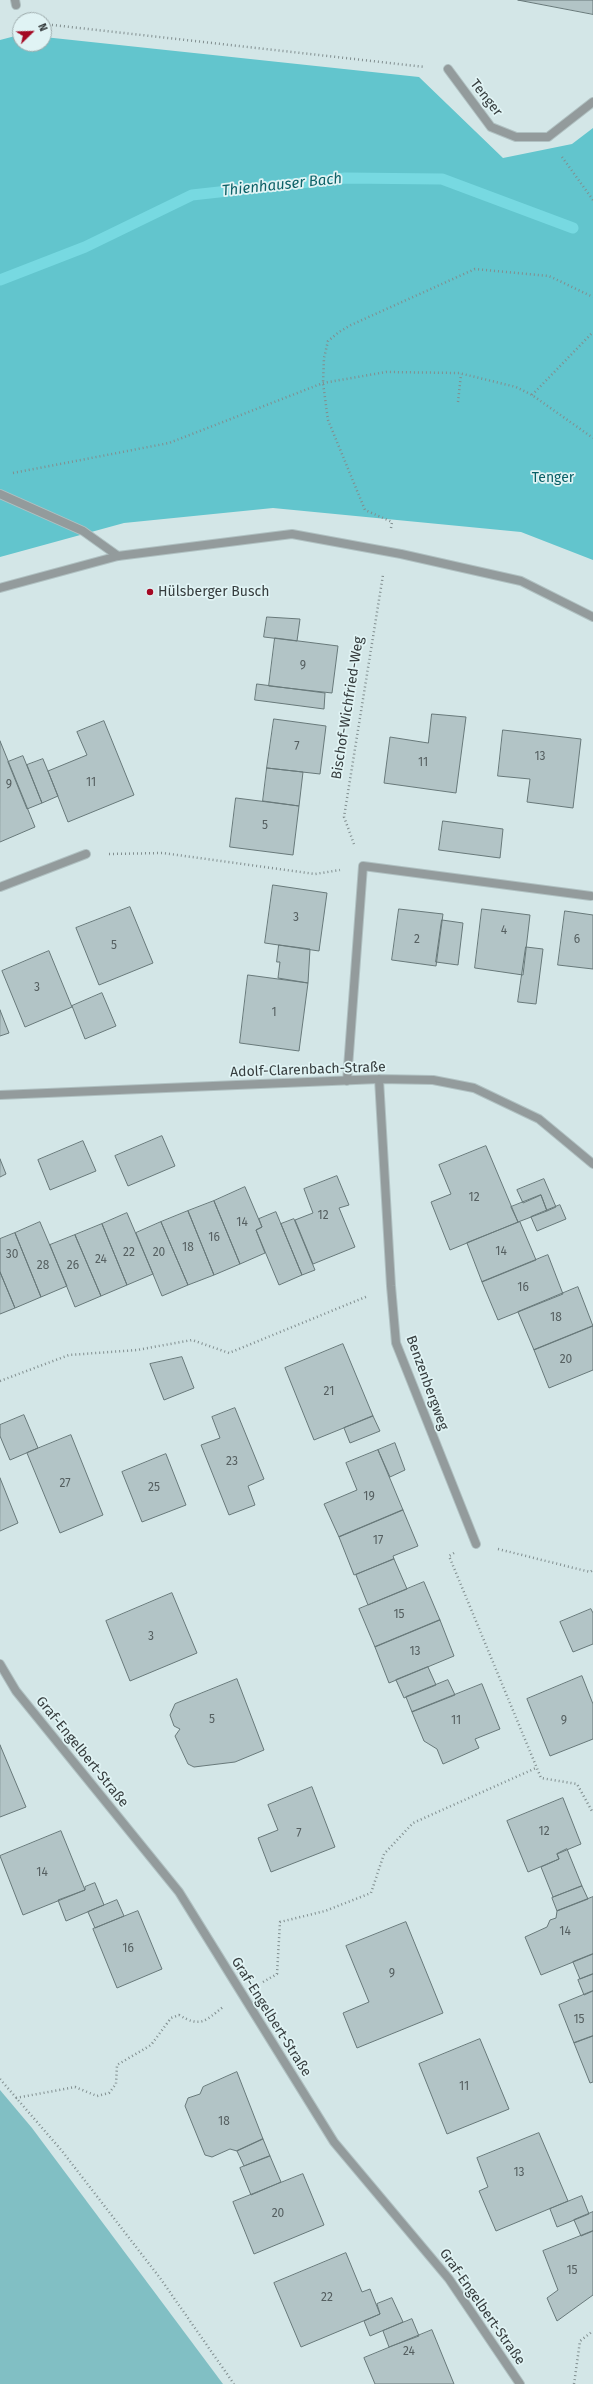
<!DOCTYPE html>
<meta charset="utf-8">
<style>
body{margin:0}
#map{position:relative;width:593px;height:2384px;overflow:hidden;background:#d3e6e7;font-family:"Fira Sans",sans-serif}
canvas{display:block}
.north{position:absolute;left:12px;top:12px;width:40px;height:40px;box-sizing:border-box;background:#e0f3f4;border:1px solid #9caaab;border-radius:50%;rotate:67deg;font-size:11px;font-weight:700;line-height:16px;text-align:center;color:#363d3e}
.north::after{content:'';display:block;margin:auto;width:14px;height:18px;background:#a40823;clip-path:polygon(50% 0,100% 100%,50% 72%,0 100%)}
</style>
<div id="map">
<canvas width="593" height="2384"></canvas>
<div class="north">N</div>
</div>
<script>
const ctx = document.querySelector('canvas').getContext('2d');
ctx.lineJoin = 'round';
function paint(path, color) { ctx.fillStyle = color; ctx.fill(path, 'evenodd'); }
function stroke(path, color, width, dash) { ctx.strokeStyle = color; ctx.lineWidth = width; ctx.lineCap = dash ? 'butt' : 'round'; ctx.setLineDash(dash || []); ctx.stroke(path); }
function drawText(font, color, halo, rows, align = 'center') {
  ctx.font = font + ' "Fira Sans",sans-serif'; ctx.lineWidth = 3.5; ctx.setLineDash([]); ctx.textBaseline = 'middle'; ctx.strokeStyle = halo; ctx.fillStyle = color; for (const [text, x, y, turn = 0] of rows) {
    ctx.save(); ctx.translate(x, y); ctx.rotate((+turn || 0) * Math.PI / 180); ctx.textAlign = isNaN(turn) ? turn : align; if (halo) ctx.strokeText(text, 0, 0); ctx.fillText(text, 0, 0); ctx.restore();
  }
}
const green = new Path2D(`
 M0,2090l32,38 191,256h-223z`);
const forest = new Path2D(`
 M19,35l1,9h24v-7l375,40 84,81 69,-14 21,-16v432l-72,-28 -248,-24 -149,15 -124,34v-517z`);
const stream = new Path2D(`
 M0,280l85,-33 107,-52 153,-17 97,1 131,49`);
const building = new Path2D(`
 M518,0h75v14z
 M267,617l33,2 -3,22 -33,-4z
 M275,638l63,8 -6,47 -63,-7z
 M257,684l68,9 -1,16 -69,-9z
 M432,714l34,3 -10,76 -72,-10 6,-46 38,6z
 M274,719l52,7 -6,48 -53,-6z
 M104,721l30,74 -66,27 -20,-51 39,-16 -10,-23z
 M503,730l78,9 -8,69 -46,-6 3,-23 -32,-3z
 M0,741l35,86 -35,15z
 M23,756l19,47 -15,6 -19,-47z
 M43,759l15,37 -16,7 -15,-38z
 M267,768l36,4 -4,34 -36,-5z
 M236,798l63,8 -6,49 -63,-8z
 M443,821l60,8 -3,29 -61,-8z
 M273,885l54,8 -8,58 -54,-8z
 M130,907l23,56 -54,22 -23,-57z
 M399,909l44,5 -7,52 -44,-6z
 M482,909l48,6 -7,60 -48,-7z
 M565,911l28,4v54l-35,-4z
 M442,920l21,3 -5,42 -22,-3z
 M279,945l31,4 -2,34 -30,-5 2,-16h-3z
 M526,947l17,2 -7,55 -18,-2z
 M49,951l23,56 -47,20 -23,-56z
 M248,975l60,8 -9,68 -59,-8z
 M102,993l14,33 -31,13 -13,-33z
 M0,1010l9,23 -9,3z
 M162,1136l13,30 -47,20 -13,-30z
 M83,1141l13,30 -46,19 -12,-30z
 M486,1146l32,76 -68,28 -19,-48 20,-8 -12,-29z
 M0,1159l6,15 -6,3z
 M337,1176l12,29 -10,3 16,39 -42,17 -18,-44 18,-7 -9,-24z
 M544,1179l12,28 -9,4 -6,-16 -18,8 -6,-13z
 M245,1187l17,40 -6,3 9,23 -25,11 -26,-63z
 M541,1195l6,16 -29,11 -7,-15z
 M214,1201l26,63 -26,11 -26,-64z
 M560,1205l6,14 -29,12 -6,-14z
 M188,1211l26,64 -26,10 -27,-63z
 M276,1212l26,63 -23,10 -23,-55 6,-3 -3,-8z
 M127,1213l26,61 -26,11 -25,-61z
 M294,1219l21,51 -13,5 -21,-51z
 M40,1222l27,64 -26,11 -26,-64z
 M161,1222l27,63 -26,11 -26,-63z
 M520,1222l16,38 -54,22 -15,-39z
 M102,1224l25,61 -26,11 -26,-61z
 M15,1233l26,64 -26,11 -15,-36v-33z
 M75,1235l26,61 -26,11 -25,-62z
 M548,1255l15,39 -65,26 -16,-38z
 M0,1272l15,36 -15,6z
 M578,1287l15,39 -59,24 -16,-38z
 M593,1326v44l-44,18 -15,-38z
 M343,1344l30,72 -59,24 -29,-72z
 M182,1357l12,31 -30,12 -14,-36z
 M235,1408l29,71 -16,7 7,19 -26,10 -28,-70 19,-7 -8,-21z
 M24,1415l14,33 -28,12 -10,-24v-11z
 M373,1416l7,15 -30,12 -6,-15z
 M71,1435l32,80 -43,18 -33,-80z
 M395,1443l10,27 -15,7 -12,-27z
 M378,1450l25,60 -64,27 -15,-33 33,-14 -11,-27z
 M166,1454l20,51 -44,17 -20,-50z
 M0,1478l18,45 -18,8z
 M403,1510l15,36 -25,10 1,3 -40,16 -15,-38z
 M394,1559l13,30 -39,16 -12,-30z
 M424,1582l16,38 -65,27 -16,-38z
 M172,1593l25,60 -67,28 -24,-60z
 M591,1609l2,4v31l-20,8 -13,-30z
 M440,1620l14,36 -65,27 -14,-36z
 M428,1667l8,18 -32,13 -8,-18z
 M582,1676l11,28v35l-43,17 -23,-57z
 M237,1679l27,71 -29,12 -41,5 -6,-3 -13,-28 5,-7 -6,-3 -4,-11 5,-11z
 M448,1680l7,15 -43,17 -6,-15z
 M482,1684l18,45 -25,10 4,9 -36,16 -6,-15 -13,-8 -12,-29z
 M0,1745l26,62 -26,10z
 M312,1787l23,60 -64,25 -13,-34 20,-8 -10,-25z
 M563,1798l18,46 -24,10 2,5 -31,13 -21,-51z
 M61,1831l24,59 -62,25 -23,-59z
 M567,1849l15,37 -29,11 -12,-30 18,-8 -2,-5z
 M95,1883l9,22 -38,16 -8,-21 27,-10v-3z
 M582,1886l6,13 -31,12 -5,-13z
 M593,1897v57l-52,21 -16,-38 22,-10 3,-7 6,-2 1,-7z
 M117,1900l7,16 -29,12 -7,-16z
 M138,1911l24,58 -45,19 -24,-59z
 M406,1922l37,91 -86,35 -14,-35 26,-11 -23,-56z
 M593,1954v20l-13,5 -7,-17z
 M593,1974v17l-9,4 -6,-15z
 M593,1991v45l-19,7 -15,-38z
 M593,2036v46l-3,1 -16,-40z
 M480,2039l29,70 -62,25 -28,-70z
 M237,2072l26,67 -26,12 -7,-2 -18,8 -7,-2 -20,-49 3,-8 12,-4 3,-7z
 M539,2133l29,68 -72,30 -17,-40 9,-4 -11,-29z
 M263,2139l7,17 -26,10 -7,-15z
 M270,2156l11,26 -30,13 -11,-27z
 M303,2174l21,51 -70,29 -21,-52z
 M582,2196l7,18 -32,13 -7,-18z
 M593,2212v19l-12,5 -7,-16z
 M593,2231v64l-36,26 -10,-23 11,-8 -15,-39z
 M346,2253l16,39 8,-3 10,25 -79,33 -27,-64z
 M392,2298l11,24 -33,14 -6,-15 16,-7 -3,-10z
 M412,2319l7,17 -30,11 -6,-16z
 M432,2330l22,54h-79l-11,-26z`);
const path = new Path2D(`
 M44,24l381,43
 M562,157l31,43
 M532,395l61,-63
 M458,402l3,-28
 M13,473l156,-30 154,-60 63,-11 73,1 57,14 16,8 61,43
 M391,528l1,-6 -27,-12 -37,-90 -5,-37 1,-25 4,-17 11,-9 12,-7 124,-56 74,7 44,21
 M354,844l-10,-27 39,-242
 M109,854l54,-1 152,21 25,-4
 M0,1381l69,-26 68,-5 55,-10 37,13 139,-57
 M498,1549l92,23 3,-2
 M454,1553l-5,3 92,222 36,6 16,29
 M263,1982l14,-8 3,-52 45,-11 46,-18 13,-39 29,-31 123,-55
 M0,2079l62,72 98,127 74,106
 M16,2098l59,-11 22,9 12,-3 7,-9 1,-19 34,-20 20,-27 8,-3c22,13 26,6 44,-8
 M574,2384l6,-43 13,-10`);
const lane = new Path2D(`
 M15,0l1,5
 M448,69l43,58 25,10h32l45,-35
 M0,494l83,37 35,25`);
const street = new Path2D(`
 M0,588l118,-32 174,-22 109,20 120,27 72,36
 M0,887l86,-33
 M379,1079l12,207 5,57 80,201
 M347,1081l16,-215 228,30
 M0,1095l379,-16 54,1 41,8 65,31 54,45
 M0,1664l16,27 163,201 155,250 115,137 71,105`);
const markers = [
 [150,592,4,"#a40823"]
];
const numberNames = [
 ["9",303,666],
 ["7",297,747],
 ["13",540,757],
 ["11",423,763],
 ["11",91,783],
 ["9",9,785],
 ["5",265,826],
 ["3",296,918],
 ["4",504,931],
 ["2",417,940],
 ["6",577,940],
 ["5",114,946],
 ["3",37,988],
 ["1",274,1013],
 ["12",474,1198],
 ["12",323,1216],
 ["14",242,1223],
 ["16",214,1238],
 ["18",188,1248],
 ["14",501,1252],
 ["22",129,1253],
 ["20",159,1253],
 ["30",12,1255],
 ["24",101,1260],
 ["28",43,1266],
 ["26",73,1266],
 ["16",523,1288],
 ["18",556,1318],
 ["20",566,1360],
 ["21",329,1392],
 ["23",232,1462],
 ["27",65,1484],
 ["25",154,1488],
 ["19",369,1497],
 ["17",378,1541],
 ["15",399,1615],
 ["3",151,1637],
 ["13",415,1652],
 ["5",212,1720],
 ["11",456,1721],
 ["9",564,1721],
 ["12",544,1832],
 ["7",299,1834],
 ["14",42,1873],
 ["14",565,1932],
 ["16",128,1949],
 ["9",392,1974],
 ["15",579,2020],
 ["11",464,2087],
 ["18",224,2122],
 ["13",519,2173],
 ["20",278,2214],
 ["15",572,2271],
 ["22",327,2298],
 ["24",409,2352]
];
const streetNames = [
 ["Tenger",486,98,52],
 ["Bischof-Wichfried-Weg",348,708,-81],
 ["Adolf-Clarenbach-Straße",308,1070,-2],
 ["Benzenbergweg",427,1383,70],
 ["Graf-Engelbert-Straße",82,1752,51],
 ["Graf-Engelbert-Straße",271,2017,58],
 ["Graf-Engelbert-Straße",482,2307,55]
];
const parkNames = [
 ["Tenger",553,478]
];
const poiNames = [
 ["Hülsberger Busch",158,592]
];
const waterNames = [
 ["Thienhauser Bach",282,185,-6]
];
paint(green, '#81bfc4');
paint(forest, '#62c5cd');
stroke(stream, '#77d9e1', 11);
paint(building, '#b2c4c6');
stroke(building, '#68797a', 1);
stroke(lane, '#b0c1c2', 10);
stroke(street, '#b0c1c2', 10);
stroke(path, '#818e8f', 2.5, [1, 3]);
stroke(lane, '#939b9c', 8);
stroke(street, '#939b9c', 8);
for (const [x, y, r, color] of markers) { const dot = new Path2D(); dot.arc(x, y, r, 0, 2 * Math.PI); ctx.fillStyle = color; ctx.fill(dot); stroke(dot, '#e0f3f4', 1.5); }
drawText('12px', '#555f60', null, numberNames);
drawText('14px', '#363d3e', '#e0f3f4', streetNames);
drawText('14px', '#086066', '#e0f3f4', parkNames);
drawText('14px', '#363d3e', '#e0f3f4', poiNames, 'left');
drawText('italic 15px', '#0d6268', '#e0f3f4', waterNames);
</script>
